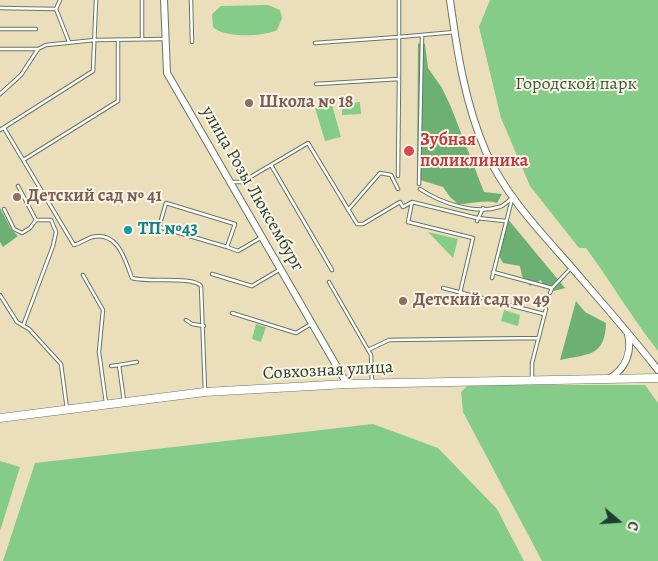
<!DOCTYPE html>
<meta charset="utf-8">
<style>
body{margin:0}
#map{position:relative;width:658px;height:561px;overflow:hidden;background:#ebdfbb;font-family:Alegreya,serif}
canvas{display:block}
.north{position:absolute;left:593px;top:496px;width:50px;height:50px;-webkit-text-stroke:4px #fcf5e5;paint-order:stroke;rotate:108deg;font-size:14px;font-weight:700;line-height:20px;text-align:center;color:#1f3d34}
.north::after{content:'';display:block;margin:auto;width:18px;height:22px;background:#1f3d34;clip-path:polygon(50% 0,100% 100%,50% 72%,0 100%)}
</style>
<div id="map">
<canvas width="658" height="561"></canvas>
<div class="north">С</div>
</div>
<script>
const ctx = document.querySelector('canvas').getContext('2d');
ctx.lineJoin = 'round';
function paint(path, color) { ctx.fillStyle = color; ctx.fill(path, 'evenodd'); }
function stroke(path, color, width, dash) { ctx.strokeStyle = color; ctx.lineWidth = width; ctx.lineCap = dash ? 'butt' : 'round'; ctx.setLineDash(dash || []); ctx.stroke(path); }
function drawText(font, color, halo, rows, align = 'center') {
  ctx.font = font + ' Alegreya,serif'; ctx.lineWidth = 4; ctx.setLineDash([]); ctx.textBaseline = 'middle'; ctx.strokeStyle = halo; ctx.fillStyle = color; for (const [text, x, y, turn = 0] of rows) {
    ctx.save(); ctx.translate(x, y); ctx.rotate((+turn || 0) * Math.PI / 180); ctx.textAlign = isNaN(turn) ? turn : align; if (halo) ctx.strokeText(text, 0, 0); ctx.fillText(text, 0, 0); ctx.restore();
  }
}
const green = new Path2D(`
 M490,0h168v351c-26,-33 -47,-69 -72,-103h-7l-49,-62 -29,-68 -22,-91z
 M268,5l12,5 2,8 -5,12c-13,7 -54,8 -64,-3l-1,-13 9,-8z
 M360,102l1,12 -19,1v-11z
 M332,105l9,32 -16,4 -10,-33z
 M428,232l30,7 -5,19z
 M504,310l16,5 -2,11 -17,-5z
 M256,324l10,3 -5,15 -9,-3z
 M502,385h143l13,18v158h-116l-79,-149 -2,-20 6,-6z
 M373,424l65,24 59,61 27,52h-521l32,-98z
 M0,461l20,6 -20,64z`);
const forest = new Path2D(`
 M422,42l3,2 3,24 14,20 9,19 33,85 18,2 -5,9c-13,-4 -25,1 -39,1l-8,-7 -7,-10 -26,-8 1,-135z
 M0,208l11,21 7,7 -15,11 -3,-5z
 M507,218l58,70 -11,3 -10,-4 -3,-7 -11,6 -8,-10 -2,-10 -17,-3 -4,-7z
 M576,301l9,11 21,11c-1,34 -18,31 -46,37z`);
const service = new Path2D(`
 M60,0l-4,9 13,33
 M142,0v39
 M191,0l1,42
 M0,8l56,1
 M0,29h36
 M399,37l56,-5
 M315,43l84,-6
 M0,49h38
 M399,78v-78
 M316,84l83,-5 -1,97
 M0,94l21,-19 17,-26 8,-4 49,-5 70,-1
 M4,128l70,117c7,-2 12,-6 18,-8 27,-6 33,24 40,41 17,5 60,-2 69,8l4,105
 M0,130l93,-59 3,-71
 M25,159l93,-58v-61
 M271,165l61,105
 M232,182h10l66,-39 49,81h6l37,-22 3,5 9,-5 -4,20 65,16 -13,55
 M419,184l3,-147
 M18,186l18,34
 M420,189c19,13 55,26 79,18 5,-1 9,-6 13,-9
 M412,202l65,16 28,3
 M4,209l10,20 8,4 8,-5 6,-8h15l5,12 -3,14 -30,80
 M348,210l32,-37 11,2 7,14
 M477,221l6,-13
 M227,247l8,-23 -69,-21 -7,24 68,20 11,4 24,-14
 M493,272l59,16
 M212,274l40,12 27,-16
 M83,275l20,35 -4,42 7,51
 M492,278l20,-79
 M329,282l42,73 1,27
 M443,288l101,26
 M550,293l2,-5 19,-20
 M0,295l17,27 12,7 32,35 6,45
 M232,313l64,20 15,-9
 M186,320l6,4 12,2
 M368,350l21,-10 149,-2
 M111,366l8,-1
 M532,378v-15l14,-54
 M124,401l-5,-36 18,-3`);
const tertiary = new Path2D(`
 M164,0l3,73 180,311
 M450,0c7,51 15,104 36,152 19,42 51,76 81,110 31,36 62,71 91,108
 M610,378c16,-10 22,-26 18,-44`);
const primary = new Path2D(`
 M0,418l205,-26 142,-8 311,-6`);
const markers = [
 [249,103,5,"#8d6e63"],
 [409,151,6,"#e0444e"],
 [17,197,5,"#8d6e63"],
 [128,230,5,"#0f9aa8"],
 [403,301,5,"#8d6e63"]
];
const parkNames = [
 ["Городской парк",576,85]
];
const educationNames = [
 ["Школа № 18",259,103],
 ["Детский сад № 41",27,197],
 ["Детский сад № 49",413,301]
];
const healthNames = [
 ["Зубная",420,141],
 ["поликлиника",420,162]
];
const streetNames = [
 ["улица Розы Люксембург",252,189,60],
 ["Совхозная улица",328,371,-3]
];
const cultureNames = [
 ["ТП №43",138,230]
];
paint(green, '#85cc88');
paint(forest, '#6cb074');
stroke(service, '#667663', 4.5);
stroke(tertiary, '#667663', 8);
stroke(primary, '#667663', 9);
stroke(service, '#fff', 2.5);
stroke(tertiary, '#fff', 6);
stroke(primary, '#fff', 8);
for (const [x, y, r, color] of markers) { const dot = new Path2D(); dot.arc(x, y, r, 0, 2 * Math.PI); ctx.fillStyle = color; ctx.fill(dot); stroke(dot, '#fcf5e5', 2); }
drawText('18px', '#335a45', '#fcf5e5', parkNames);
drawText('bold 18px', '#785e54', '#fcf5e5', educationNames, 'left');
drawText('bold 18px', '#be3a42', '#fcf5e5', healthNames, 'left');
drawText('18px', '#1f3d34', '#fcf5e5', streetNames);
drawText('bold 18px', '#0d838f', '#fcf5e5', cultureNames, 'left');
</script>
